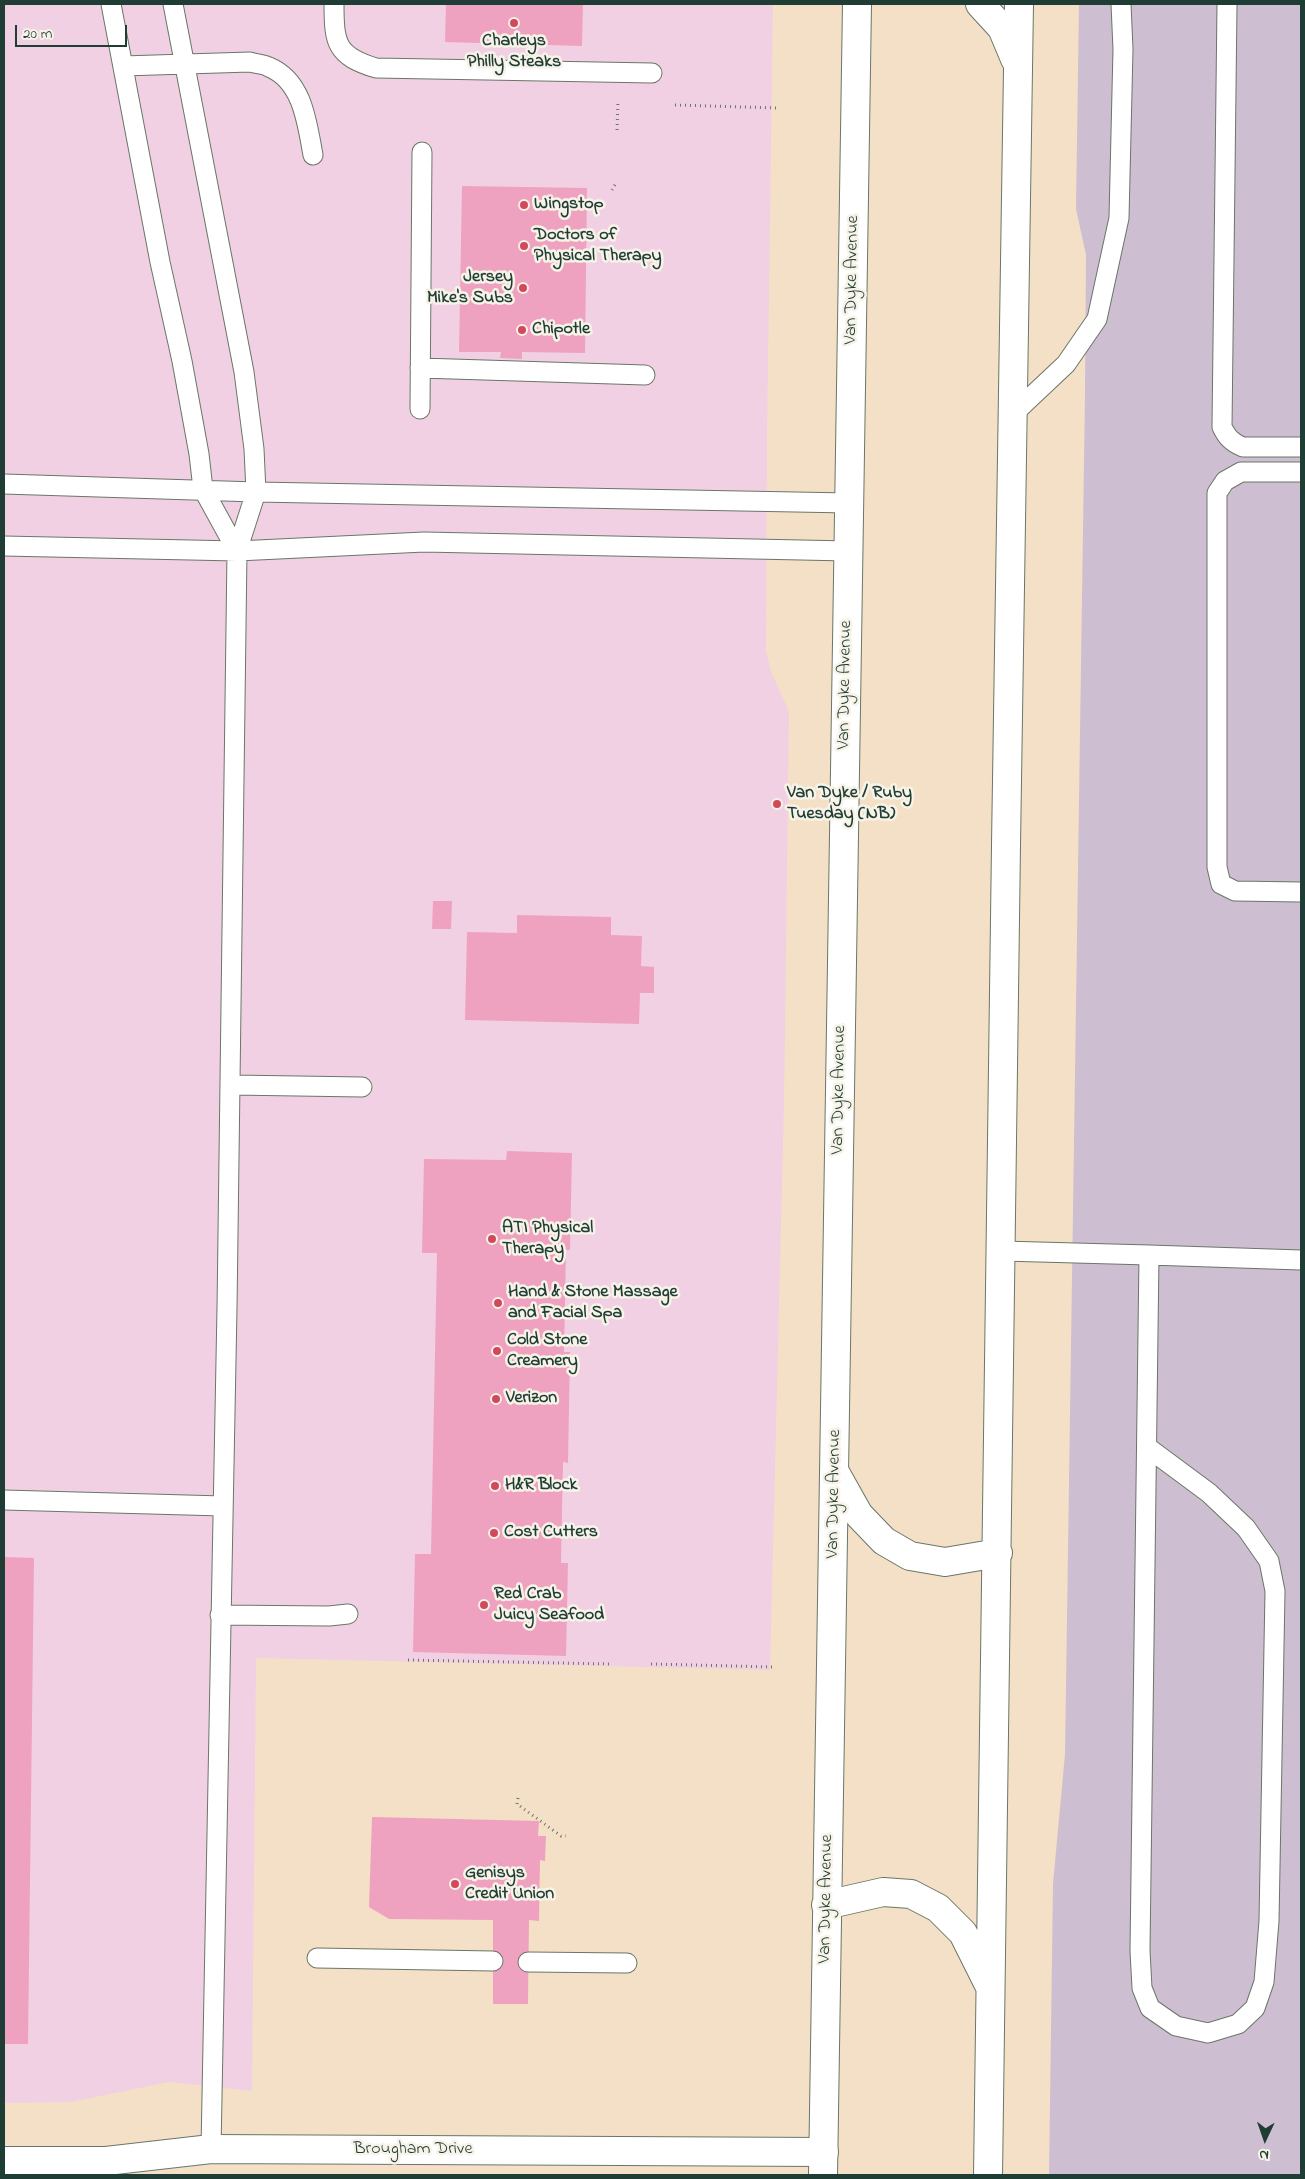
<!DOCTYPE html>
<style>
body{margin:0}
#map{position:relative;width:1305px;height:2179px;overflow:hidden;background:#f4e0c6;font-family:"Indie Flower",sans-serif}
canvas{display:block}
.frame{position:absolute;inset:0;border:5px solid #1f3d34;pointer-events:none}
.north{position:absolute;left:1240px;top:2114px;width:50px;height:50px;-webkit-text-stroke:4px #f7f3e8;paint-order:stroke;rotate:183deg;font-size:14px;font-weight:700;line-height:20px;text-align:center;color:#1f3d34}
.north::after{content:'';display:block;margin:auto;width:18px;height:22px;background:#1f3d34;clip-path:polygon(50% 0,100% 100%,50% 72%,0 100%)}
.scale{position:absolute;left:15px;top:25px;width:112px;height:22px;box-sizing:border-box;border:2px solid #1f3d34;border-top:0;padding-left:6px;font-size:15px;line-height:18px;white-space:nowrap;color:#1f3d34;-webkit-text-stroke:4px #f7f3e8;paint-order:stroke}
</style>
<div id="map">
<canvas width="1305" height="2179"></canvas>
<div class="frame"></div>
<div class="north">N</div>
<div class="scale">20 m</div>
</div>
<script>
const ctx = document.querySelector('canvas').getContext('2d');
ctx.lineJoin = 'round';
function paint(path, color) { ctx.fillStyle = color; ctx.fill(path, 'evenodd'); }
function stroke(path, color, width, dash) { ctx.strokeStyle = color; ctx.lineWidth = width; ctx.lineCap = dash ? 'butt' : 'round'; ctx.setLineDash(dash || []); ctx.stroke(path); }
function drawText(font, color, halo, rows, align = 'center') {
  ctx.font = font + ' "Indie Flower",sans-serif'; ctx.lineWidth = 5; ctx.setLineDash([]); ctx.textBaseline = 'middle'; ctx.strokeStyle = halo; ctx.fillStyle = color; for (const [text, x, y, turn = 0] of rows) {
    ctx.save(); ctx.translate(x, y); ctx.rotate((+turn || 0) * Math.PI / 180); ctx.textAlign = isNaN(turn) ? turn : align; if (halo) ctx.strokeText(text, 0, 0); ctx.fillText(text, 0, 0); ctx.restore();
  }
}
const built = new Path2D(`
 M4,4h769l-6,431 -1,215 5,22 18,39 -5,393 -14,566 -514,-12 -4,433 -83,-9 -98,20 -67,1z`);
const industrial = new Path2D(`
 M1079,4h222v2171h-252l4,-291 12,-130 20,-1361 1,-138 -10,-46z`);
const building = new Path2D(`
 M446,4h137l-1,42 -137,-4z
 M462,186l125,2 -2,165 -63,-1v7l-22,-1 1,-6h-42z
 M433,901h19l-1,28h-19z
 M517,915l94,2v18l31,1 -1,30 13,1v26h-14l-1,31 -174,-4 2,-88 50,1z
 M507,1151l65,2 -2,97h-4l-2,102h6l-2,111 -5,-1 -2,101h7l-2,93 -153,-4 2,-98h16l6,-301h-15l2,-94 82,1z
 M4,1557l30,1 -6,486h-24z
 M372,1817l167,4 -1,15h8l-1,25 -5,-1 -1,61 -10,-1 -1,84h-35v-84l-104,-1 -20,-12z`);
const path = new Path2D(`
 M675,105l103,3
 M617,130l1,-29
 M612,190l4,-7
 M408,1660l203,4
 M651,1664l125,3
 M518,1798l-1,6 44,32h5`);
const lane = new Path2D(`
 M111,4l49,258 22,99 17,93 4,35 34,62
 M173,4l71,368 10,77 2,43 -19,59c-4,533 -16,1065 -26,1598
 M334,4c0,39 2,52 42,64l276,5
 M1227,4l-5,423c5,10 9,15 21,20h58
 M123,66l127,-4c6,2 14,2 19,5 34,14 38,56 44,88
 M420,368l225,7
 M420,409l2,-257
 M1014,413l52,-49 31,-45 22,-101 4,-169 -2,-45
 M1301,472h-60l-16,9 -8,12v374l4,17 14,7 66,1
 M4,484l252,8 593,11
 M4,546l233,5 187,-9 424,9
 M232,1085l130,2
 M1002,1251l147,4 -9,696 2,37 8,20 26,18 32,7 30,-9 17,-16 9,-26 5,-61 6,-330 -6,-30 -23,-33 -37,-35 -62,-46
 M1149,1255l152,5
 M4,1500l219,6
 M220,1615l109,1 19,-2
 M317,1958l176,3
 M528,1962l99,1`);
const street = new Path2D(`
 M4,2161h102l105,-12 613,3`);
const primary = new Path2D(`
 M980,4l22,24 13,31
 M836,1474l23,41 25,26 26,15 35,6 53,-9
 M826,1905l57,-13 28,2 27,14 25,25 26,52
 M823,2175l34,-2171
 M988,2175l18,-1330 13,-841`);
const markers = [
 [514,23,5,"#d1495b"],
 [524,205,5,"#d1495b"],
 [524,246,5,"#d1495b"],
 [523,288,5,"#d1495b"],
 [522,330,5,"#d1495b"],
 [777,804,5,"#d1495b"],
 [492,1239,5,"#d1495b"],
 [498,1303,5,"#d1495b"],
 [497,1351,5,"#d1495b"],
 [496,1399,5,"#d1495b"],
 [495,1486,5,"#d1495b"],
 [494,1533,5,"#d1495b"],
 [484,1605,5,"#d1495b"],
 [455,1884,5,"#d1495b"]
];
const poiNames = [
 ["Charleys",514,42,"center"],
 ["Philly Steaks",514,63,"center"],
 ["Wingstop",534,205],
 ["Doctors of",534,236],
 ["Physical Therapy",534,257],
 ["Jersey",513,278,"right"],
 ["Mike's Subs",513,299,"right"],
 ["Chipotle",532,330],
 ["Van Dyke / Ruby",787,794],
 ["Tuesday (NB)",787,815],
 ["ATI Physical",502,1229],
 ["Therapy",502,1250],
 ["Hand & Stone Massage",508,1293],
 ["and Facial Spa",508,1314],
 ["Cold Stone",507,1341],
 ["Creamery",507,1362],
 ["Verizon",506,1399],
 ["H&R Block",505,1486],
 ["Cost Cutters",504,1533],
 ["Red Crab",494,1595],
 ["Juicy Seafood",494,1616],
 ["Genisys",465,1874],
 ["Credit Union",465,1895]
];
const streetNames = [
 ["Van Dyke Avenue",853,280,-89],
 ["Van Dyke Avenue",846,685,-89],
 ["Van Dyke Avenue",840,1090,-89],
 ["Van Dyke Avenue",835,1494,-89],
 ["Van Dyke Avenue",827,1899,-89],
 ["Brougham Drive",413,2150]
];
paint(built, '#f1d0e3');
paint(industrial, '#cebed1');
paint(building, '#efa2bf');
stroke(lane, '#6a7667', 21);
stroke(street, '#6a7667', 30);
stroke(primary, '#6a7667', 30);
stroke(path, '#6a7667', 3, [1, 4]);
stroke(lane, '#fff', 19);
stroke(street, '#fff', 28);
stroke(primary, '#fff', 28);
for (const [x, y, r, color] of markers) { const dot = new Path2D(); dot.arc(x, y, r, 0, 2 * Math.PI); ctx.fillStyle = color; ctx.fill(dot); stroke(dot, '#f7f3e8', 2); }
drawText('bold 18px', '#1f3d34', '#f7f3e8', poiNames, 'left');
drawText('18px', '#1f3d34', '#f7f3e8', streetNames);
</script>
